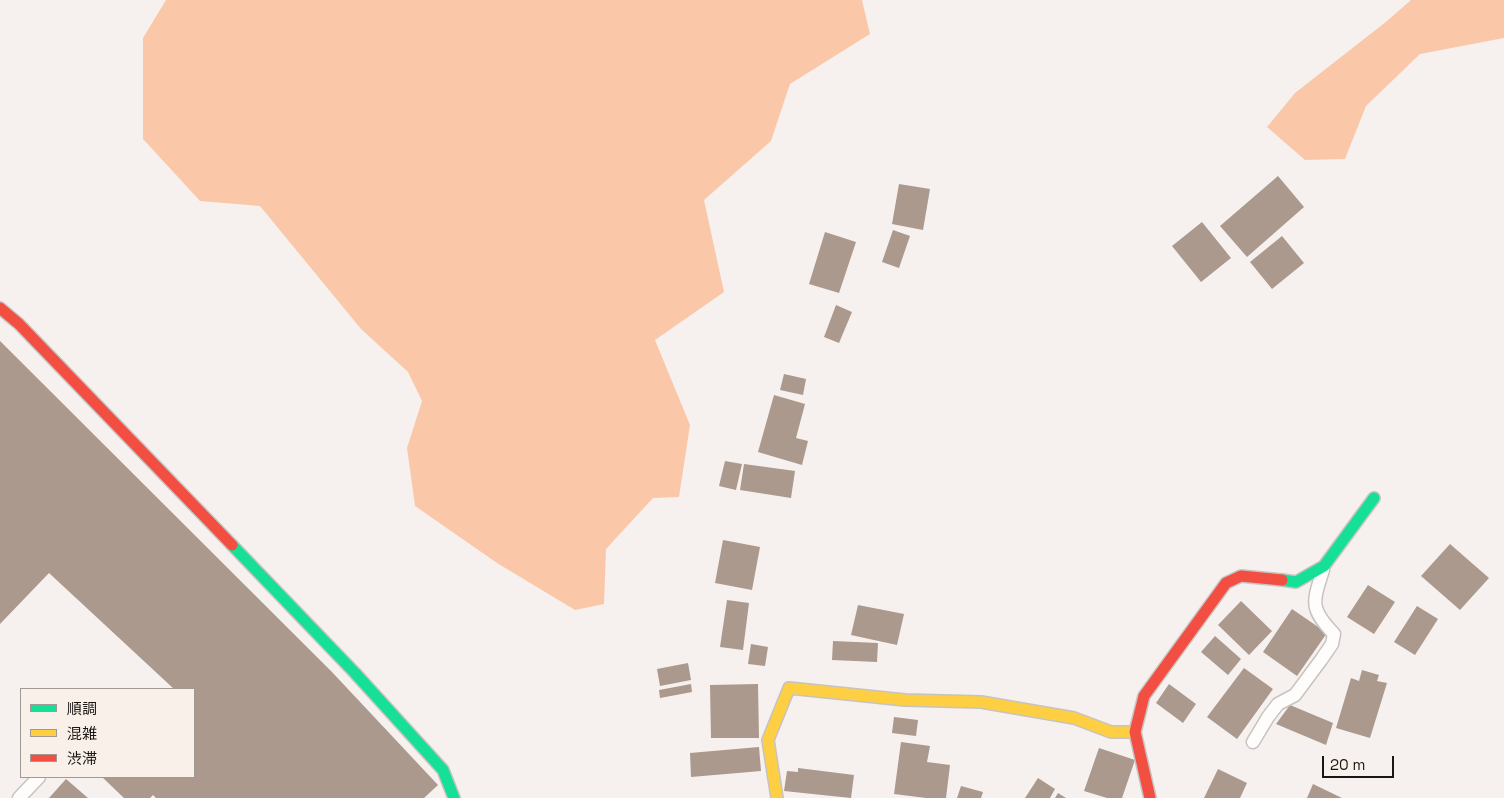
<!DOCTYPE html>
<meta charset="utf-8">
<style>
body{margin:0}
#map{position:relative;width:1504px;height:798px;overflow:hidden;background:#f6f1ee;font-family:"Space Grotesk","Noto Sans JP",sans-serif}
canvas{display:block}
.legend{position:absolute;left:20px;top:688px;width:175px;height:90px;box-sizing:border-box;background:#faf0ea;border:1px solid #a09994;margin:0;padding:6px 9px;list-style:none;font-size:15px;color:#191614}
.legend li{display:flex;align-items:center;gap:10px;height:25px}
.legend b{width:25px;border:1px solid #a09994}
.scale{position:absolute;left:1322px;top:756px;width:72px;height:22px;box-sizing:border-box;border:2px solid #191614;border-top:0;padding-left:6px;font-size:15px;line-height:18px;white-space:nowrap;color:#191614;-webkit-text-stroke:4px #faf0ea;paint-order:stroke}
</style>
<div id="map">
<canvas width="1504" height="798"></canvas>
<ul class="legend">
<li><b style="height:6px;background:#16e098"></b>順調</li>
<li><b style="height:6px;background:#ffcf43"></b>混雑</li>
<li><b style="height:6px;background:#f24e42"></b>渋滞</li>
</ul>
<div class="scale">20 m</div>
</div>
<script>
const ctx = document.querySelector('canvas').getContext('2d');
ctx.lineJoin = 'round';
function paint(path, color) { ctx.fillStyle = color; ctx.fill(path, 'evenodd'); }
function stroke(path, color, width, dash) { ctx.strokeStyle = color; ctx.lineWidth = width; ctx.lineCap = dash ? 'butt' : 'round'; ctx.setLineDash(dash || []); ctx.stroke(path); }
const forest = new Path2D(`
 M166,0h696l8,34 -80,50 -19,57 -67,59 20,92 -69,48 35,85 -11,72 -26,1 -47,51 -2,55 -29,6 -78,-47 -82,-57 -8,-58 15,-47 -14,-29 -47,-43 -101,-123 -60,-5 -57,-62v-101z
 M1411,0h93v38l-84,16 -54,52 -21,53 -40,1 -38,-33 28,-34 92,-72z`);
const building = new Path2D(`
 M1278,176l26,31 -57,50 -27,-31z
 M899,184l31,5 -7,41 -31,-6z
 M1202,222l29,36 -30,24 -29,-36z
 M893,230l17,6 -11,32 -17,-6z
 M825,232l31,10 -17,51 -30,-9z
 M1282,236l22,27 -32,26 -22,-27z
 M836,305l16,7 -13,31 -15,-6z
 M0,341l331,330 107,114 -14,13h-268l-3,-3 -3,3h-26l-22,-21h92v-88h-20l-125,-116 -49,51z
 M784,374l22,5 -3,16 -23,-5z
 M774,395l31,9 -9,34 12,3 -6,24 -44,-13z
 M725,461l17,3 -6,26 -17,-4z
 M744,464l51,7 -4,27 -51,-8z
 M723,540l37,7 -8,43 -37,-7z
 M1450,544l39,34 -29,32 -39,-34z
 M1368,585l27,17 -21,32 -27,-17z
 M727,600l22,3 -6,47 -23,-3z
 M1241,601l31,30 -23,24 -31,-30z
 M858,605l46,9 -7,31 -46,-10z
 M1417,606l21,13 -23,36 -21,-13z
 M1292,609l35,24 -30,43 -34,-24z
 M1215,636l26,23 -13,16 -27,-23z
 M833,641l45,2 -1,19 -45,-2z
 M751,644l17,3 -3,19 -17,-2z
 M688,663l3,17 -31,6 -3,-17z
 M1244,668l29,21 -36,50 -30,-22z
 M1362,670l17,5 -2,6 10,2 -17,55 -34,-10 15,-50 8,3z
 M691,684l1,8 -32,6 -1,-8z
 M758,684l1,54h-48l-1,-53z
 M1169,684l27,20 -13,19 -27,-20z
 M1290,705l43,18 -7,22 -50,-21z
 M894,717l24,3 -2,16 -24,-3z
 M901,742l29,4 -3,16 23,3 -4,33h-20l-32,-4z
 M759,747l2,24 -70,6 -1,-24z
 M1099,748l36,12 -13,38h-15l-23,-7z
 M798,768l56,7 -3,23 -67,-7 3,-20 11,1z
 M1218,769l29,14 -7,15h-36z
 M1038,778l17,11 -5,9h-25z
 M66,779l22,19h-39z
 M1313,784l29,14h-35z
 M961,786l22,6 -2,6h-24z
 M1058,793l8,5h-11z`);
const lane = new Path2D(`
 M1253,742l15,-25 10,-13 17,-9 26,-35 11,-16 2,-10c-25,-26 -21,-32 -11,-64
 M19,798l20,-21`);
const fast = new Path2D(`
 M232,545l123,128 88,97 11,28
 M1282,580l14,2 28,-16 50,-68`);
const slow = new Path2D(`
 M777,798l-9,-58 21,-52 116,12 76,2 93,16 37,14h24`);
const jam = new Path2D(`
 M0,308l19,16 213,221
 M1150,798l-15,-66 9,-36 82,-113 15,-7 41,4`);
paint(forest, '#fac8a9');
paint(building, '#aa998c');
stroke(lane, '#c7c3c0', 15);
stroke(fast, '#c7c3c0', 14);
stroke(slow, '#c7c3c0', 14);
stroke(jam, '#c7c3c0', 14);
stroke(lane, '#fefdfc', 12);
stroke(fast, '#16e098', 11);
stroke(slow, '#ffcf43', 11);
stroke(jam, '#f24e42', 11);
</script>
